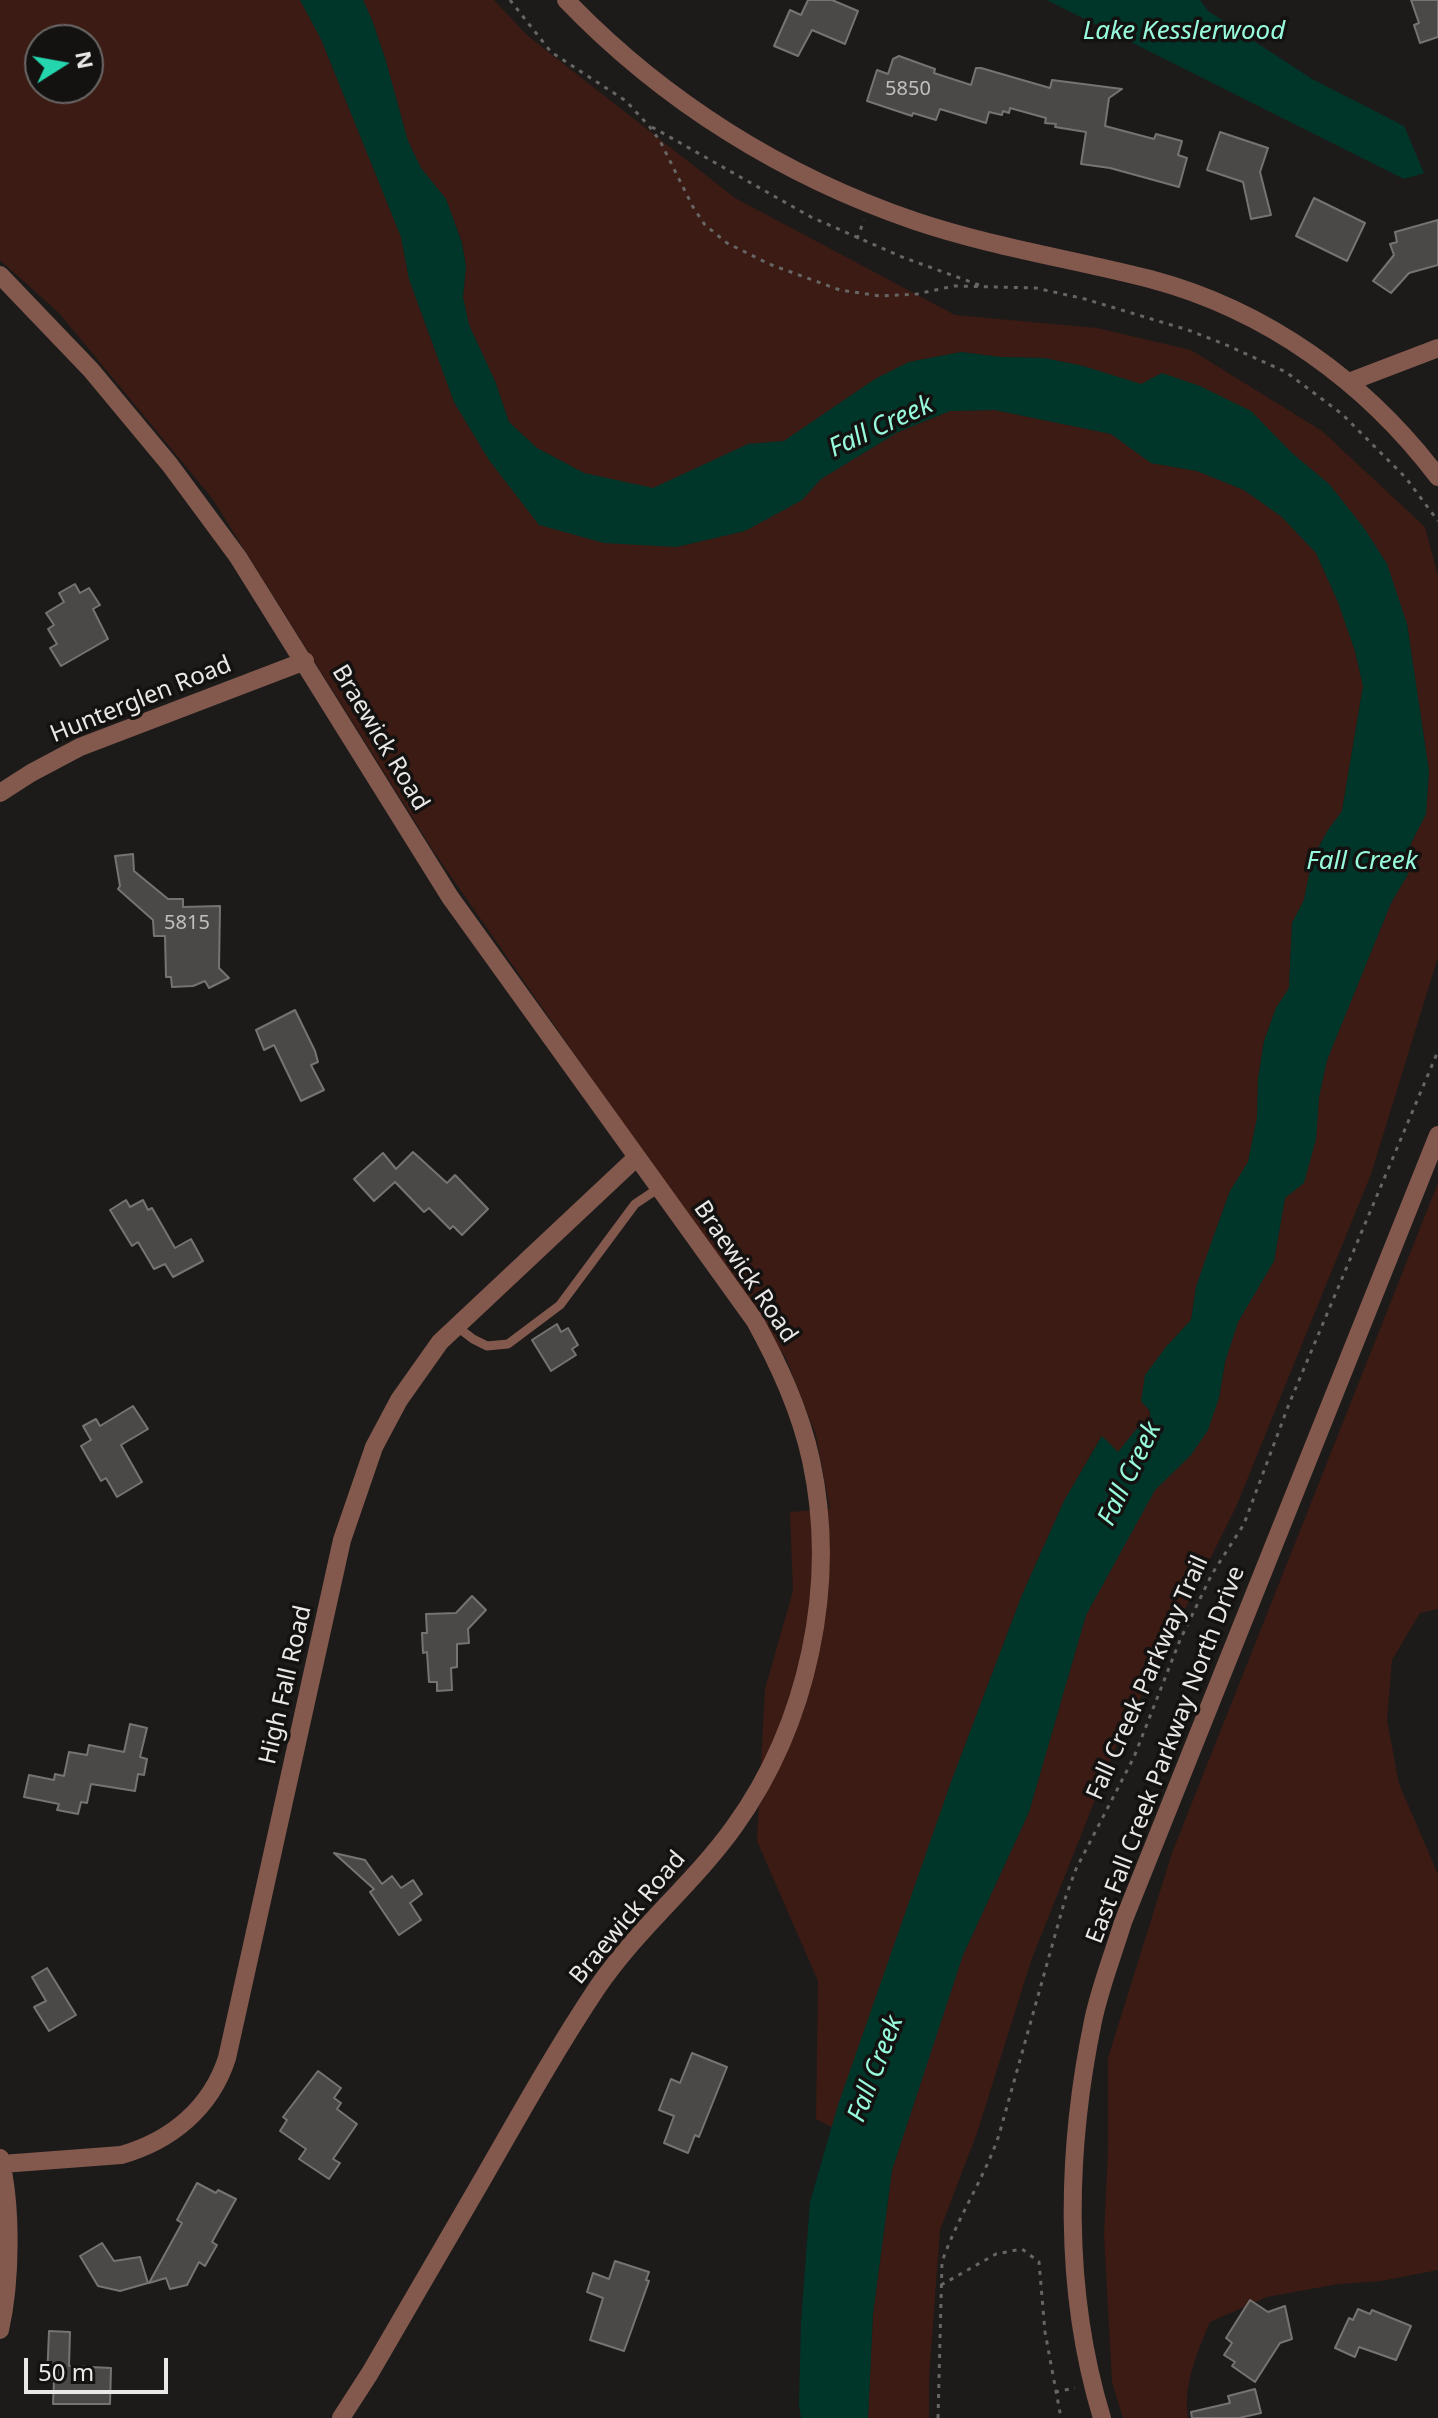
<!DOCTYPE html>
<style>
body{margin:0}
#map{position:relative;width:1438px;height:2418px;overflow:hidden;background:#1d1b1a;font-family:"Noto Sans",sans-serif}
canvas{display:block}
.north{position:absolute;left:24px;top:24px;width:80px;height:80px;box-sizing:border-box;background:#141211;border:2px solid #696867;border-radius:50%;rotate:79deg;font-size:22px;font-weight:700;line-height:32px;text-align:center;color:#e9e8e7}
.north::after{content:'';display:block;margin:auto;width:28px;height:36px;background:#25d5ae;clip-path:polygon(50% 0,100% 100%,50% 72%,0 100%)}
.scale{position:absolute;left:24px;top:2358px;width:144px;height:36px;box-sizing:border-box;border:4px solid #e9e8e7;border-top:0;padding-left:10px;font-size:24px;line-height:28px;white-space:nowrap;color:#e9e8e7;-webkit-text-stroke:6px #141211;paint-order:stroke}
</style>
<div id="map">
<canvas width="1438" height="2418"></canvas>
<div class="north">N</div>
<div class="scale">50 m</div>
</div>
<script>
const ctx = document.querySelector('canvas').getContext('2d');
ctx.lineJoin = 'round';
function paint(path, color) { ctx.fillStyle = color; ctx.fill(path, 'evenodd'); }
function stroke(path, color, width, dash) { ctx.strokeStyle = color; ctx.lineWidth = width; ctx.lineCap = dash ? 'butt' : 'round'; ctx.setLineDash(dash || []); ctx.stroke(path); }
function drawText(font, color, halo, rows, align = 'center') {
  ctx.font = font + ' "Noto Sans",sans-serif'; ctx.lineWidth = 7; ctx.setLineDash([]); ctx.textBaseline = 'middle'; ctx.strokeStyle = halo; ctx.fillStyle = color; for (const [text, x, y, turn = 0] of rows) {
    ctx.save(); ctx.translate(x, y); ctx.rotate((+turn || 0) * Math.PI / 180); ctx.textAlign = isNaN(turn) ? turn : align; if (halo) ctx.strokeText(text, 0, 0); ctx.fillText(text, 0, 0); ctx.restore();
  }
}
const green = new Path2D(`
 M0,0h300l21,39 80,198 8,42 45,123 35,58 51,65 136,22 69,-16 57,-31 19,-21 77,-47 52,-21 45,-1 116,24 40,29 46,8 47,19 38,27 34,36 22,49 17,49 8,35 -21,125 -14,19 -16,29 -8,41 -12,23 -3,65 -13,20 -12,33 -6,38 -1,39 -9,44 -18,29 -16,44 -18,52 -5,33 -25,27 -21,29 5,42 -11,8 -21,27 -17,-16 -37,64 -42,94 -71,187 -119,345 -16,-8 2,-138 -61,-140 8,-152 28,-98 -3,-79 40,-3 -14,-74 -30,-77 -352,-506 -222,-354 -153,-185 -59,-53zM40,40h48v48h-48z
 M363,0h131l34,36 207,162 220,117 142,13 94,22 131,81 103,96 13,49v381l-67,217 -135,333 -120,240 -85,214 -54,172 -37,97 -11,148v40h-61l5,-104 19,-144 71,-215 66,-143 57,-197 69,-125 36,-35 28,-57 6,-36 13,-40 36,-61 11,-63 31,-59 3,-42 8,-37 64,-157 17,-29 3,-31 15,-29 3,-43 -22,-147 -20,-60 -23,-36 -35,-44 -37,-31 -151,-69 -58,-18 -39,-8 -44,-1 -39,-5 -52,10 -34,17 -91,62 -36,3 -95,45 -69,-16 -47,-25 -28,-26 -14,-41 -26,-56 -6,-28 3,-30 -4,-25 -16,-43 -25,-31 -13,-27 -23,-83 -13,-38z
 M1438,1183v426l-18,4 -28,47 -5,60 12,64 39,90v396l-57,11 -43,3 -71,13 -57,25c-13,31 -27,62 -22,96h-65l-11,-36 -8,-148 4,-84v-92l64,-205z`);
const water = new Path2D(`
 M300,0h63l9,20 13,38 23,83 13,27 25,31 16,44 4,24 -3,30 6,28 26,56 14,41 28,26 47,25 69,15 95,-44 36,-3 91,-62 34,-17 52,-10 39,5 44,1 39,8 58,18 21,-11 38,13 51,25 41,42 37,31 35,44 23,36 20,60 22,147 -3,43 -15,29 -3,31 -17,29 -64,157 -8,37 -3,42 -12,44 -19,15 -11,63 -36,61 -13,40 -6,36 -11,32 -17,25 -36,35 -69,125 -57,197 -66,143 -71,215 -19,144 -5,104h-67l-2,-13 2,-83 9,-120 28,-97 113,-323 71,-187 42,-94 38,-65 16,16 21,-26 11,-8v-7l-9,-10 4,-26 21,-28 25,-27 5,-33 18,-52 16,-44 18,-29 9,-44 1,-39 6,-38 12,-33 13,-20 3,-65 12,-23 8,-41 16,-29 14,-19 21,-125 -8,-35 -17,-49 -22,-49 -34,-36 -38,-27 -47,-19 -46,-8 -40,-29 -116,-24 -45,1 -52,21 -77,47 -19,21 -57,31 -69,16 -72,-4 -65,-18 -50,-65 -35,-58 -45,-123 -8,-42 -80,-198z
 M1047,0h153l8,11 104,68 92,47 20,47 -20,6z`);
const building = new Path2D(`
 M808,0h24l26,11 -13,33 -33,-14 -14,26 -24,-10 16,-36 11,5z
 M1411,0h27v37l-18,6 -6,-18 5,-2z
 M899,56l36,13 -1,4 37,12 5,-17h5l69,20 2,-8 70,9 -13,9 -4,28 49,13 2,-5 26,7 -4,14 9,3 -8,29 -69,-19 -29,-4 5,-32 -31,-5 1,-3 -11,-1 1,-5 -36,-10 -1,5 -6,-2 -1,4 -13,-3 -3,11 -46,-14 -4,11 -23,-7 -1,3 -45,-15 10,-31 11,4 5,-15z
 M1220,132l48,16 -8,24 11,43 -20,4 -8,-37 -36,-12z
 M1314,198l51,25 -18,38 -51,-25z
 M1438,220v45l-29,8 -18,20 -18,-12 21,-26 -4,-11 7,-2 -2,-10z
 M75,584l5,9 9,-5 11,17 -7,4 15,30 -47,27 -11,-18 7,-4 -9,-15 6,-4 -8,-12 18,-11 -5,-9z
 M133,854l1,17 34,28h15v8l37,-1 -1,62 10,10 -20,10 -4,-7 -12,5 -21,1 -1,-10h-5l-1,-41h-11l-1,-16 -35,-31 2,-3 -5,-30z
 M295,1010l20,41 3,11 -7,3 13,25 -23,11 -27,-56 -10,5 -8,-20z
 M413,1152l34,31 8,-8 33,34 -26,26 -9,-9 -3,3 -21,-21 -5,4 -29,-30 -21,19 -20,-22 29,-26 13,16z
 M126,1200l4,7 13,-7 5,10 4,-2 23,40 16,-9 12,22 -30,16 -8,-13 -11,5 -16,-27 -6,4 -22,-36z
 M557,1324l4,8 7,-4 10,17 -6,4 4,6 -25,16 -19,-31z
 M133,1406l15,23 -27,16 21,37 -25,15 -11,-19 -5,3 -20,-35 10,-6 -8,-14 13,-7 4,7z
 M472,1596l14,14 -18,19 1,14 -12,1v23l-6,1 1,22 -15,1v-9h-8l-2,-30 -4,1 -1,-20h5l-1,-19 30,-1z
 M130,1724l17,4 -7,29 7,2 -3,16 -6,-1 -3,17 -44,-7 -4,19 -6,-1 -3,12 -21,-4 2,-6 -35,-7 5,-22 25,5 1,-6 9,2 5,-24 18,3 2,-10 35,7z
 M334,1853l31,7 17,24 10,-8 9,12 12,-8 9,14 -12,9 11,17 -22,15 -29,-43 4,-3z
 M47,1968l29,47 -27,16 -15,-24 12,-6 -14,-24z
 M692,2053l35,14 -28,70 -4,-2 -7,18 -24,-10 10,-27 -15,-6 12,-31 9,4z
 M318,2071l23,17 -7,10 7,5 -4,6 20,15 -24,35 7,4 -11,16 -30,-20 7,-10 -26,-18 7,-11 -4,-3z
 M197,2183l19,10 2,-3 18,9 -24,43 5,3 -12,21 -6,-4 -12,23 -17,4 -4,-11 -17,5 33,-60 -5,-3z
 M102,2243l12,18 26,-4 8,26 -28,8 -22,-5 -18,-30z
 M615,2261l34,11 -3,8 3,1 -25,70 -34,-11 13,-42 -16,-6 6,-19 16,6z
 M1250,2300l18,12 17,-6 7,33 -12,4 -25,39 -23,-16 3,-4 -11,-7 8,-12 -6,-5z
 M1358,2309l12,5 2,-4 39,16 -15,34 -37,-13 -4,10 -20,-9 14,-30 4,2z
 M49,2331l21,1 -1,34 42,2 -1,36h-57l1,-24h-7z
 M1255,2389l6,24 -22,5h-47l-1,-6 39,-9 -2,-7z`);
const path = new Path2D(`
 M510,0l41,52 75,49 23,25 11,15 33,66 12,18 22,18 42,21 71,26 40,6 37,-2 37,-8 82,2 49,11 103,31 36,14 62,28 56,42 64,64 32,43
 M652,127l159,90 91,40 77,28
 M857,239l7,-19
 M941,2285l55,-31 26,-5 17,13 6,70 16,86
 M1055,2392l20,-4
 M938,2418l4,-156c15,-44 42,-83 57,-127l67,-239 10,-27 58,-112 46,-117 32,-66 32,-50 45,-120 149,-353`);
const service = new Path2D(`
 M456,1326l17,13 14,7 21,-2 52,-39 75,-101 24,-16`);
const minor = new Path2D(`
 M566,0c97,101 217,176 349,221 77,26 157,38 235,58 117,31 216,103 288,198
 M0,275l91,95 79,95 68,92 212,340 305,424c24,44 45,89 56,139 27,125 -3,264 -77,367 -41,57 -98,103 -137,161 -40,60 -76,124 -112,187 -38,66 -77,132 -115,198l-29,45
 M1349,382l89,-34
 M0,793l31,-20 49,-26 225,-86
 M0,2158c12,49 11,123 0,172
 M2,2164l119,-9c50,-14 90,-47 106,-97l115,-518 32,-93 25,-47 41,-58 197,-185
 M1102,2418c-39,-128 -36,-267 -9,-397 7,-34 20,-66 30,-99l315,-787`);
const numberNames = [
 ["5850",908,89],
 ["5815",187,923]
];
const streetNames = [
 ["Hunterglen Road",141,700,-22],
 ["Braewick Road",380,738,59],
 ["Braewick Road",745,1272,56],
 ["Fall Creek Parkway Trail",1148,1678,-66],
 ["High Fall Road",286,1685,-77],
 ["East Fall Creek Parkway North Drive",1166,1755,-69],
 ["Braewick Road",628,1918,-50]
];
const waterNames = [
 ["Lake Kesslerwood",1184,32],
 ["Fall Creek",881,427,-25],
 ["Fall Creek",1362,862],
 ["Fall Creek",1130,1474,-64],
 ["Fall Creek",876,2069,-69]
];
paint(green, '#3b1b13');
paint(water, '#00362a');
paint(building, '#4b4848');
stroke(building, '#767372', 2);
stroke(path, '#676665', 3, [4, 6]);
stroke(service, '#83594e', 9);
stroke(minor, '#83594e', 18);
drawText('20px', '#c2c0bf', null, numberNames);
drawText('24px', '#e9e8e7', '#141211', streetNames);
drawText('italic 26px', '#98fadd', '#141211', waterNames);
</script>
